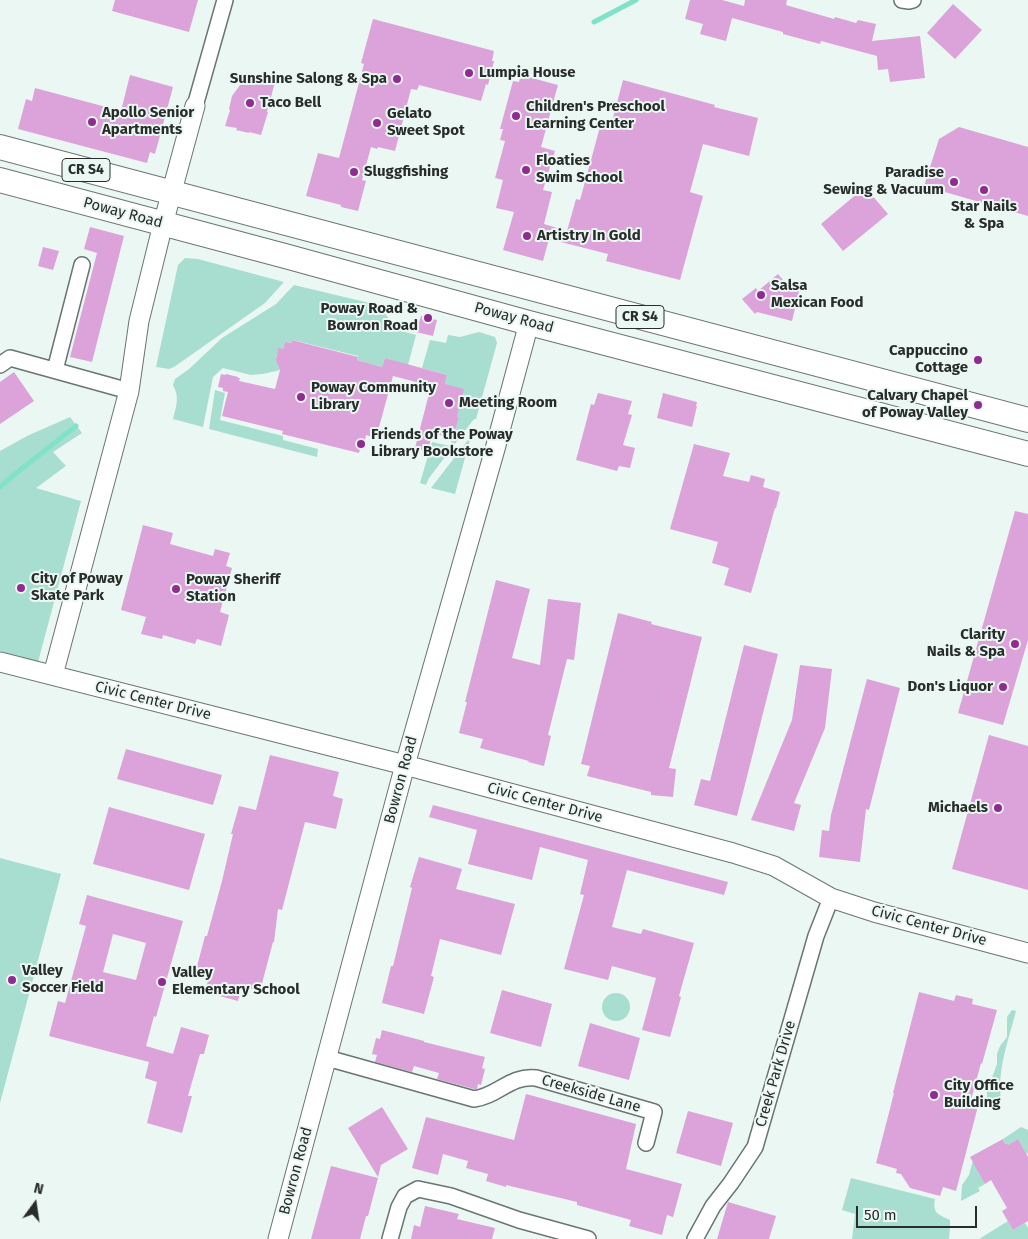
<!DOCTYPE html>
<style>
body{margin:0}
#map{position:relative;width:1028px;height:1239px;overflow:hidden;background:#ebf7f3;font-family:"Fira Sans",sans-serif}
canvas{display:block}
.north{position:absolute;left:10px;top:1179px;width:50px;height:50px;-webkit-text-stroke:4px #ebf7f3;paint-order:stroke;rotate:14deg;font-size:14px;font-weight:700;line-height:20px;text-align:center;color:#282c2b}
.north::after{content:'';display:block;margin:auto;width:18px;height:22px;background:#282c2b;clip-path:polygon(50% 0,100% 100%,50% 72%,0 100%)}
.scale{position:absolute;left:856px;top:1206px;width:121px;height:22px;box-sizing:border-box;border:2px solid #282c2b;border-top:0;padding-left:6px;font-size:15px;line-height:18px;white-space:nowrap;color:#282c2b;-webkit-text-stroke:4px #ebf7f3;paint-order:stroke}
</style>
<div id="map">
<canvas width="1028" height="1239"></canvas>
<div class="north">N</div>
<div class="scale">50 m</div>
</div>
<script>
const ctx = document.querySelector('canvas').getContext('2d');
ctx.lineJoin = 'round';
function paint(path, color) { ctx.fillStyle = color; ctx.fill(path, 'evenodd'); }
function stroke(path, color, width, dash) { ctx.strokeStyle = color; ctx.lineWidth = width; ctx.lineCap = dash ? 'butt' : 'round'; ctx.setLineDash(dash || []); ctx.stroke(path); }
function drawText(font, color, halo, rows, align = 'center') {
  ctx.font = font + ' "Fira Sans",sans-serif'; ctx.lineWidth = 4; ctx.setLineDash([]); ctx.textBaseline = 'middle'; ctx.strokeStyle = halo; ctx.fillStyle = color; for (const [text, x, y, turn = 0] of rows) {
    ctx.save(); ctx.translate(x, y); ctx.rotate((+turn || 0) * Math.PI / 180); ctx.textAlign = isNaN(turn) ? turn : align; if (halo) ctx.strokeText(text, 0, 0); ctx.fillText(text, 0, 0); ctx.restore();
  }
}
const green = new Path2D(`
 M185,258l13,1 86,23 -19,21 -91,64 -5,2 -13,-2 22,-102z
 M294,285l84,20 20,25 18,5 -8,30 -23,-7 -3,9 -25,-7 1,-4 -65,-16 -1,3 -7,-1 -2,7h-5l-2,9 5,1 -2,8 1,3 -17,4 -12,1 -28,-7 -10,9 -10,50 -30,-8c3,-13 7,-21 0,-34l2,-6 14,-10 33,-31 54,-34z
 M479,332l16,5 2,6 -21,76h-2l-45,59 -3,7 -6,-2 12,-41 18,4 9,-29 -2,-1 -12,-32 2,-9 -25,-7 8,-28 16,3 2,-8 12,2z
 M215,390l10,3 -5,27 63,16v4l35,9 -1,8 -108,-28z
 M70,417l12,16 -29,19 13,14 -30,22 45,13 -43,161 -38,-11v-200l27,-15z
 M471,436l-16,58 -24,-6z
 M0,858l61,16 -61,229z
 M602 1007a14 14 0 1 1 28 0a14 14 0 1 1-28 0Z
 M1012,1010l4,1c-7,28 -19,58 -15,88l-14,5v-12l10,-28v-10l3,-8 7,-9v-20z
 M1021,1127l7,3v23l-2,1 -8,-15 -10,6 -1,-2 -2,1 -2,-5z
 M975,1155l10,29 -7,4 2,3 -19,10 1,-16 7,-10 3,-11z
 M851,1178l84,21c-3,14 4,16 15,21v8l-1,11h-97l3,-25 -13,-4z
 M1008,1221l5,9 12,-7 3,5v11h-49z`);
const stream = new Path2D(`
 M594,22l42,-22
 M0,487l15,-13 61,-48`);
const building = new Path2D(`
 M115,0h83l-9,32 -77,-21z
 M690,0h32l22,6 1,-6h42l-1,5 48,14 1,-2 21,6 2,-3 18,4 -4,17 48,-5 5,42 -35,4 -2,-13 -10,1 -1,-14 -56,-15 -1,3 -37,-10v-2l-51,-14 -6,23 -26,-7 3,-10 -18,-5z
 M953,4l29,26 -27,29 -28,-26z
 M373,19l121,32 -2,10h2l-6,24 -2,-1 -5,17 -62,-16 -2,5 -6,-1 -16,62 -17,-4 -1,2 -6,-2 -9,33 4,1 -8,30 -17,-4v-2l-35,-9 12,-43 21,5 25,-94 -3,-1z
 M248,74l27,8 -8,30h1l-7,23 -12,-3v1l-13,-3 1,-2 -12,-2 5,-16 -1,-1 3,-13z
 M130,75l43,12 -18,67 -5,-2 -3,11 -129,-34 8,-30 6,2 3,-13 86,23z
 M521,75l37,10 -17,62 14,4 -12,39 9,2 -8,32 23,7 9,-32 4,1 20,-73 10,2 13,-49 92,25 -1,2 44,11 -9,38 -46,-12 -13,48 13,4 -23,84 -74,-19 2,-7 -59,-15 -6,22 -40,-11 11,-38 -18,-4 7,-28 -8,-2 10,-37 -5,-1 3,-11h-3l13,-48 6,1z
 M959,127l69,20v69l-104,-30 15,-47z
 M865,187l23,27 -45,37 -22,-27z
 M90,227l34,9 -32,126 -22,-5 27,-104 -13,-4z
 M43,247l16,4 -6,19 -15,-4z
 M778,274l14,17 9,-7 -9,37 -35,-9 -2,2 -13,-15 14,-11 2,3z
 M421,316l16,4 -4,16 -17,-4z
 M292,340l66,17 -1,3 25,7 3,-9 62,17 -2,9 19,5 -7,27 2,1 -6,21 -21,-5 -4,19 -13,-4 16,-62 -38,-10 -17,62 -10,-3 -3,15 -3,-1 -1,4 -77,-19 1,-3 -61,-15 6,-24 -5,-1v-3l-5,-1 3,-13 4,1 1,-1 12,3v1h2l-1,3 36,8 5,-19 -4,-10 2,-12 5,1 2,-7 7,1z
 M14,372l20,29 -34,23v-42z
 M598,393l34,8 -4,13 4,1 -9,30 12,3 -5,20 -11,-2 -2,5 -41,-11 15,-56 3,1z
 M663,393l34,9 -1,4h1l-5,21 -35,-9z
 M694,444l36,9 -7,23 26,6 2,-7 14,4 -2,8 17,5 -4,16h-1l-24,85 -27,-8 5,-17 -17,-5 6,-21 -48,-13z
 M1015,511l13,3v126l-25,85 -45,-12z
 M143,525l30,8 -3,11 43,12 2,-7 15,4 -4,13 6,2 -12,44 9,3 -8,31 -24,-7 -2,5 -32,-9 -1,4 -21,-5 5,-17 -25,-7z
 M496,580l34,9 -18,69 28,7 8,-66 33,4 -7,57 -7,-1 -19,76 3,1 -7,30 -16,-4 1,-1 -49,-13 3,-9 -24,-6 8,-31h-2z
 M618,613l34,9 -1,2 51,13 -33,131 7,1 -3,28 -22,-2v-3l-64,-16 3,-10 -9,-2z
 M744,645l34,9 -41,162 -43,-11 7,-26 9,2z
 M800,665l32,4 -7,59 -31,75 7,2 -7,26 -43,-11 41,-100z
 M867,679l33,9 -31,122 -3,-1 -6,53 -41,-5 3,-27 7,1 2,-16z
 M989,735l39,11v144l-76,-21z
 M126,749l96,26 -9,30 -96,-26z
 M270,755l69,17 -6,24 10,3 -7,30 -31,-7 -23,88 -4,-1 -4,33h-1l-13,49 -18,-5 -4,15 -33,-9 4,-15 -14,-3 10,-38h2l15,-55 11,-47h-2l8,-28 17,4z
 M433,805l295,77 -4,13 -97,-25 -15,57 29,7 2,-5 51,14 -15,53 2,1 -11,40 -28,-7 14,-52 -44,-12 -4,14 -44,-11 20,-74 -4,-1 8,-34 -48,-13 -8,33 -64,-16 9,-34 -48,-13z
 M109,807l96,27 -16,56 -96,-26z
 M419,857l43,12 -6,20 59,15 -14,51 -61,-16 -9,37 3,1 -10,37 -42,-11 9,-37h2l19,-78 -2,-1z
 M87,895l96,26 -27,96 -2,-1 -8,30 27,8 8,-27 28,8 -5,19h-4l-12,42h4l-10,37 -35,-10 10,-41 -12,-4 4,-16 -100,-26 9,-35 7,2 21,-77 -7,-2zM113,934l33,9 -10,37 -33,-8z
 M502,990l50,14 -11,43 -51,-14z
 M919,992l35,9 2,-6 17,4 -1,5 25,6 -15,54 -1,-1 -11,41 8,2 -22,85 -13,-4 -3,9 -30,-8 -9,-14 -5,-1 1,-4 -21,-6 18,-70h-1z
 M590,1023l50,15 -11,42 -51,-14z
 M382,1030l42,11v1l61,15 -3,11 3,1 -4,16 -3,-1 -1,5h-3l-37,-10 2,-6 -25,-7 -2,6 -37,-10 2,-7 -5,-1 4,-16 4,1z
 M526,1094l110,30 -10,45 56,15 -9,33 -6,-2 -5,20 -33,-9 2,-6 -54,-15v-3l-71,-17v2l-20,-6 2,-7 -22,-6 2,-7 -25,-7 -5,21 -26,-7 14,-51 88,23z
 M382,1107l26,42 -27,16 -3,12 -30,-49z
 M688,1111l45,12 -12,43 -45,-13z
 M1003,1139l2,5 2,-1 1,2 10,-6 10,18v64l-15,9 -11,-19 5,-3 -16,-28 -6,4 -15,-27z
 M331,1166l47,12 -10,38h-2l-6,23h-49z
 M728,1202l48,14 -7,23h-52z
 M425,1206l34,8 -2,5 38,9 -3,11h-81l3,-14 6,2z`);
const minor = new Path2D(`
 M902,0l7,1 4,-1
 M195,106l30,-106
 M0,365l10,-7 119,33
 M55,370l27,-105
 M327,1058l147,41c24,-3 36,-24 62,-21l118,34 -8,31
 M390,1239l9,-32 6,-11 13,-7 33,7 68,24 69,19
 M695,1239l18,-33 18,-23 24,-36 61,-211 15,-38`);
const tertiary = new Path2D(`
 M0,662l405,103 328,88 41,13 57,32 43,14 154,41
 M53,675l76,-284 10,-70 24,-97 32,-118
 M278,1239l127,-474 90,-316 34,-126`);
const primary = new Path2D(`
 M0,147l1028,273
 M0,180l285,76 244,67 499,131`);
const markers = [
 [469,73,5,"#8f2b92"],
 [397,79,5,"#8f2b92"],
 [250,103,5,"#8f2b92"],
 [516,116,5,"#8f2b92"],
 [92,122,5,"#8f2b92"],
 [377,123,5,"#8f2b92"],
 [526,170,5,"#8f2b92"],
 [354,172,5,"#8f2b92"],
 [954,182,5,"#8f2b92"],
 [984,190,5,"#8f2b92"],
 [527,236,5,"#8f2b92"],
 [761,295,5,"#8f2b92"],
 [428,318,5,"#8f2b92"],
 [978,360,5,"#8f2b92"],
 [301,397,5,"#8f2b92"],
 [449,403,5,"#8f2b92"],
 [978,405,5,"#8f2b92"],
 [361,444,5,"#8f2b92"],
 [21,588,5,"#8f2b92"],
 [176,589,5,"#8f2b92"],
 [1015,644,5,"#8f2b92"],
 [1003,687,5,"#8f2b92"],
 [998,808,5,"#8f2b92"],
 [12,980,5,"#8f2b92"],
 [162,982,5,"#8f2b92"],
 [934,1095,5,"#8f2b92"]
];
const shields = [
 [86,170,48],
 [640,317,48]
];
const shieldNames = [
 ["CR S4",86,170],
 ["CR S4",640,317]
];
const poiNames = [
 ["Lumpia House",479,73],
 ["Sunshine Salong & Spa",387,79,"right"],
 ["Taco Bell",260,103],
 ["Children's Preschool",526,107],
 ["Learning Center",526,124],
 ["Apollo Senior",102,113],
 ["Apartments",102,130],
 ["Gelato",387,114],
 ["Sweet Spot",387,131],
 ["Floaties",536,161],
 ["Swim School",536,178],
 ["Sluggfishing",364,172],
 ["Paradise",944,173,"right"],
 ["Sewing & Vacuum",944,190,"right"],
 ["Star Nails",984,207,"center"],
 ["& Spa",984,224,"center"],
 ["Artistry In Gold",537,236],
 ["Salsa",771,286],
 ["Mexican Food",771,303],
 ["Poway Road &",418,309,"right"],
 ["Bowron Road",418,326,"right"],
 ["Cappuccino",968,351,"right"],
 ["Cottage",968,368,"right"],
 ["Poway Community",311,388],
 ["Library",311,405],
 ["Calvary Chapel",968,396,"right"],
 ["of Poway Valley",968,413,"right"],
 ["Meeting Room",459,403],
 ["Friends of the Poway",371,435],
 ["Library Bookstore",371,452],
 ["City of Poway",31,579],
 ["Skate Park",31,596],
 ["Poway Sheriff",186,580],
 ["Station",186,597],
 ["Clarity",1005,635,"right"],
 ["Nails & Spa",1005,652,"right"],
 ["Don's Liquor",993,687,"right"],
 ["Michaels",988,808,"right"],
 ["Valley",22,971],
 ["Soccer Field",22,988],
 ["Valley",172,973],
 ["Elementary School",172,990],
 ["City Office",944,1086],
 ["Building",944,1103]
];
const streetNames = [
 ["Poway Road",123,213,15],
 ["Poway Road",514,318,15],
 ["Civic Center Drive",153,701,14],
 ["Bowron Road",401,780,-75],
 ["Civic Center Drive",545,803,15],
 ["Civic Center Drive",929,926,15],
 ["Creek Park Drive",776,1074,-74],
 ["Creekside Lane",591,1094,16],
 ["Bowron Road",296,1171,-75]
];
paint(green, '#a8decf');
stroke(stream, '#81e2c9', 5);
paint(building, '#dba3da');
stroke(minor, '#6a7571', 18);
stroke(tertiary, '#6a7571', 21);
stroke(primary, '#6a7571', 26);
stroke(minor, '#fff', 15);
stroke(tertiary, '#fff', 19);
stroke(primary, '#fff', 24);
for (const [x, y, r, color] of markers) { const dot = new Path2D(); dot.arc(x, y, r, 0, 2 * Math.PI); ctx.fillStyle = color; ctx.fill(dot); stroke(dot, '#ebf7f3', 2); }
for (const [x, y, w] of shields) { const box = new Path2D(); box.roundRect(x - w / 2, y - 11.5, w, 23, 4); ctx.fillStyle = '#ebf7f3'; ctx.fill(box); stroke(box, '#282c2b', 1); }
drawText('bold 14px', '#282c2b', null, shieldNames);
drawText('bold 15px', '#282c2b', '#ebf7f3', poiNames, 'left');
drawText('15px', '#282c2b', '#ebf7f3', streetNames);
</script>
